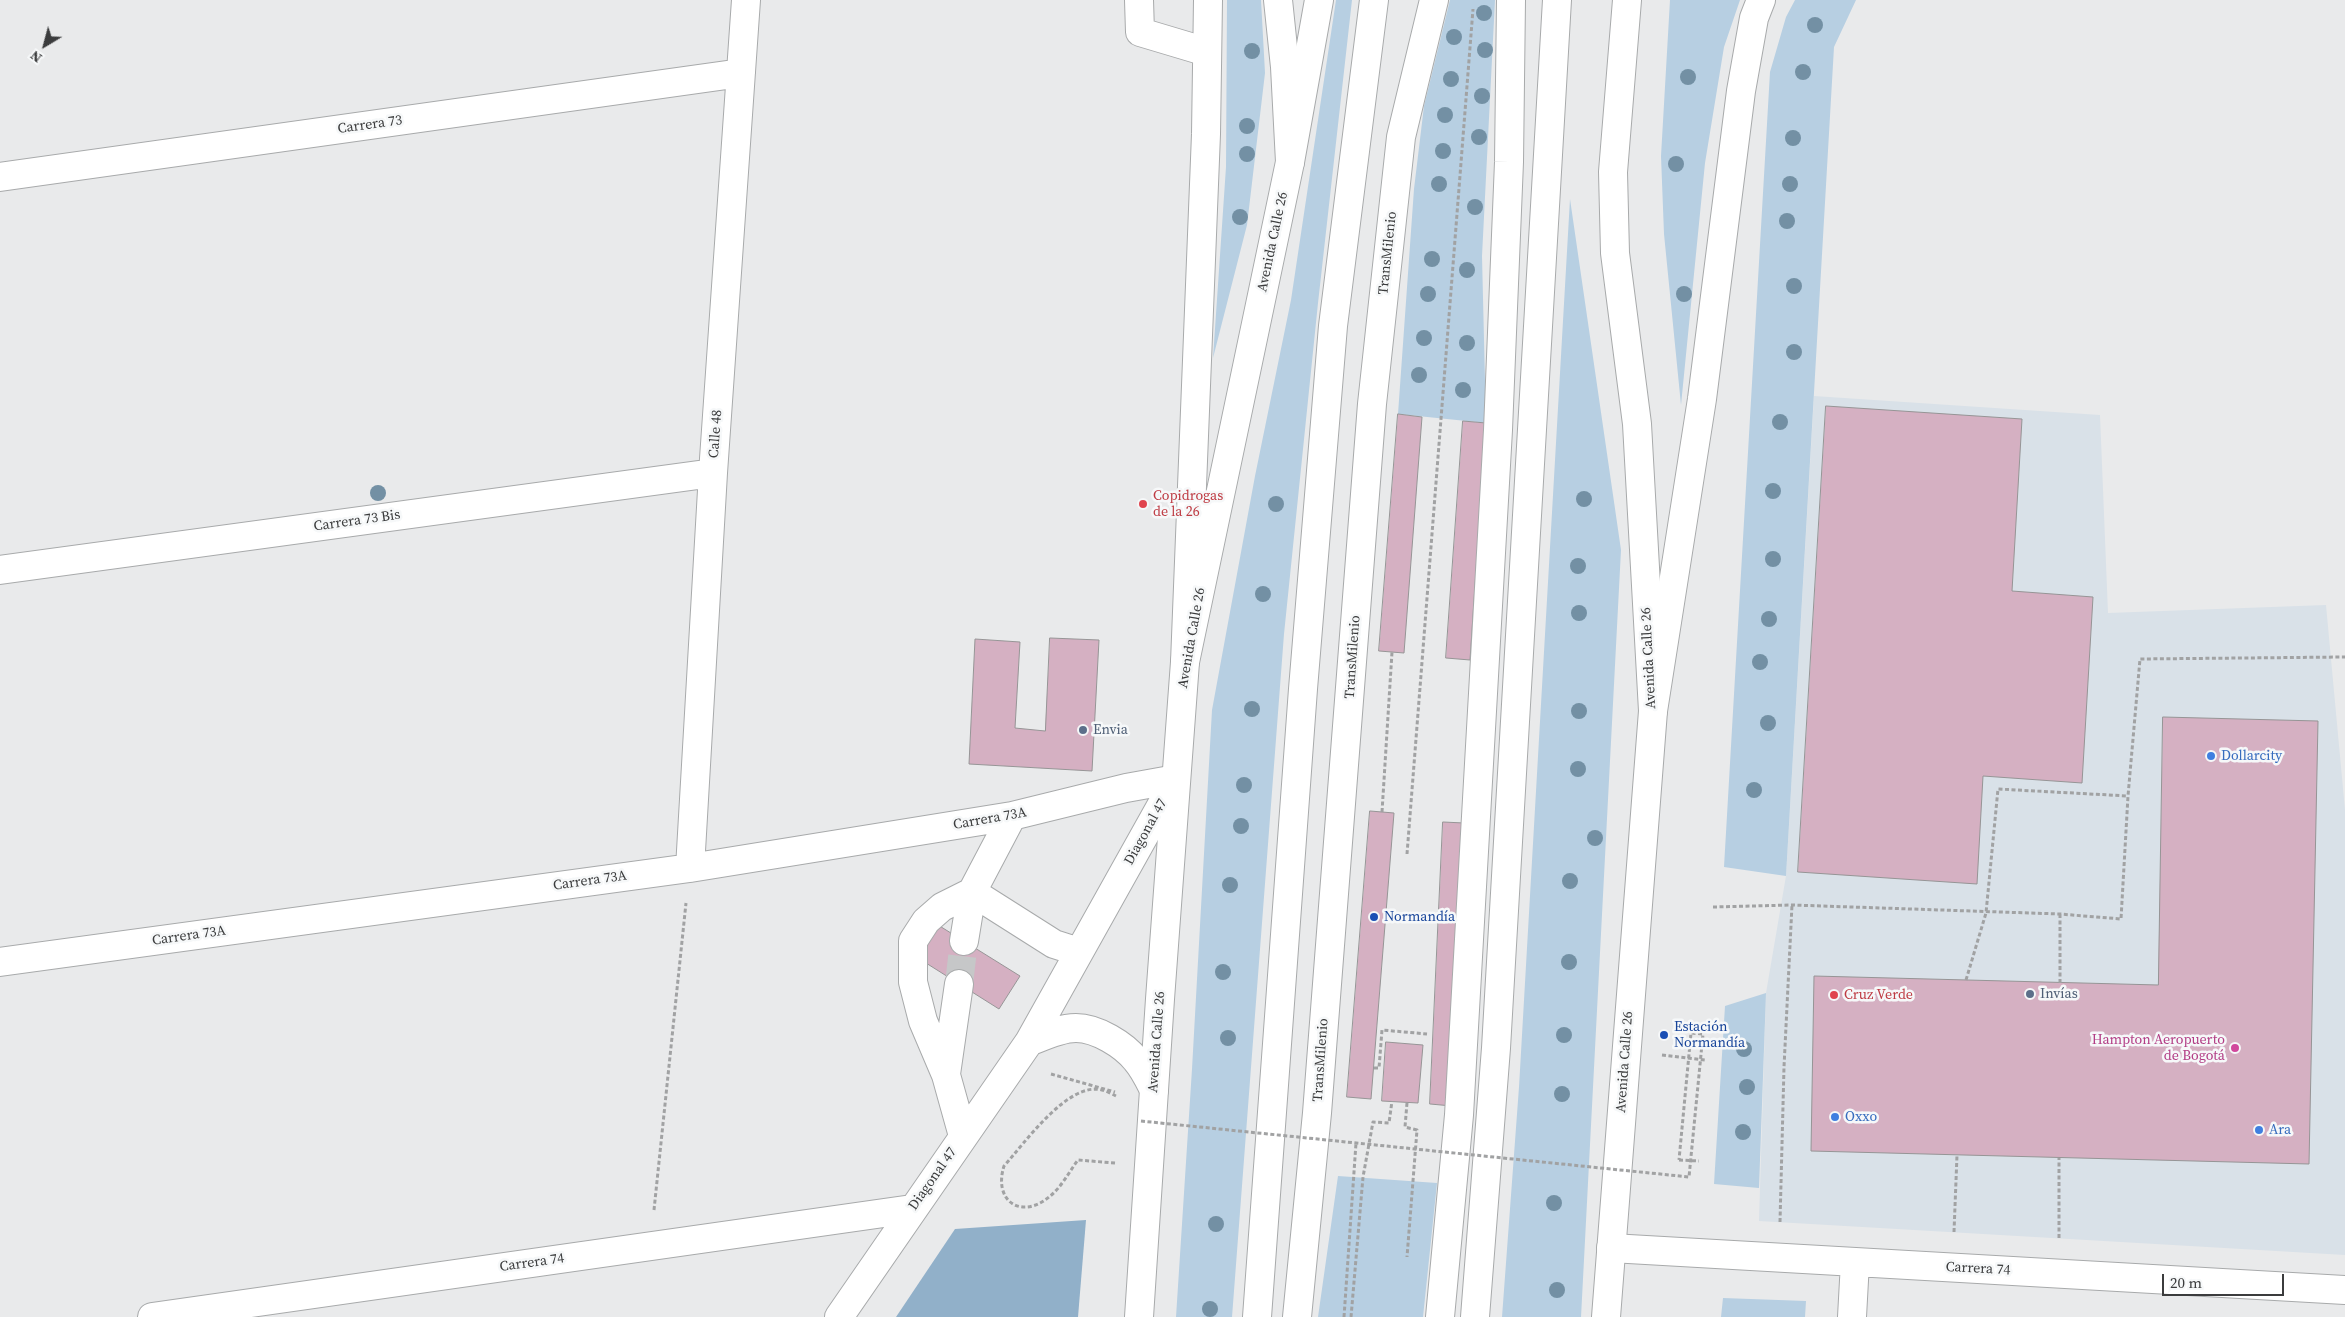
<!DOCTYPE html>
<meta charset="utf-8">
<style>
body{margin:0}
#map{position:relative;width:2345px;height:1317px;overflow:hidden;background:#e9eaeb;font-family:"Source Serif 4",serif}
canvas{display:block}
.north{position:absolute;left:20px;top:20px;width:50px;height:50px;-webkit-text-stroke:4px #f6f8f9;paint-order:stroke;rotate:217deg;font-size:14px;font-weight:700;line-height:20px;text-align:center;color:#3b3c3d}
.north::after{content:'';display:block;margin:auto;width:18px;height:22px;background:#3b3c3d;clip-path:polygon(50% 0,100% 100%,50% 72%,0 100%)}
.scale{position:absolute;left:2162px;top:1274px;width:122px;height:22px;box-sizing:border-box;border:2px solid #3b3c3d;border-top:0;padding-left:6px;font-size:15px;line-height:18px;white-space:nowrap;color:#3b3c3d;-webkit-text-stroke:4px #f6f8f9;paint-order:stroke}
</style>
<div id="map">
<canvas width="2345" height="1317"></canvas>
<div class="north">N</div>
<div class="scale">20 m</div>
</div>
<script>
const ctx = document.querySelector('canvas').getContext('2d');
ctx.lineJoin = 'round';
function paint(path, color) { ctx.fillStyle = color; ctx.fill(path, 'evenodd'); }
function stroke(path, color, width, dash) { ctx.strokeStyle = color; ctx.lineWidth = width; ctx.lineCap = dash ? 'butt' : 'round'; ctx.setLineDash(dash || []); ctx.stroke(path); }
function drawText(font, color, halo, rows, align = 'center') {
  ctx.font = font + ' "Source Serif 4",serif'; ctx.lineWidth = 5; ctx.setLineDash([]); ctx.textBaseline = 'middle'; ctx.strokeStyle = halo; ctx.fillStyle = color; for (const [text, x, y, turn = 0] of rows) {
    ctx.save(); ctx.translate(x, y); ctx.rotate((+turn || 0) * Math.PI / 180); ctx.textAlign = isNaN(turn) ? turn : align; if (halo) ctx.strokeText(text, 0, 0); ctx.fillText(text, 0, 0); ctx.restore();
  }
}
const built = new Path2D(`
 M1814,396l286,19 8,198 218,-8 19,205v445l-586,-34 7,-228 20,-117z`);
const green = new Path2D(`
 M1227,0h34l4,73 -18,152 -34,133 13,-191z
 M1336,0h16l-34,303 -34,331 -52,683h-56l16,-248 20,-359 43,-234 36,-176z
 M1450,0h45l-13,256 4,167 -88,-9 16,-225 10,-83z
 M1670,0h70l-16,47 -19,116 -24,242 -17,-171 -3,-78z
 M1795,0h61l-22,47 -48,829 -62,-9 46,-795 16,-55z
 M1570,199l51,351 -40,767h-79l17,-230z
 M1766,993l-7,195 -45,-4 11,-178z
 M1338,1176l99,7 -14,134h-105z
 M1723,1298l83,3 -1,16h-84z`);
const forest = new Path2D(`
 M1086,1220l-8,97h-182l59,-88z`);
const building = new Path2D(`
 M1826,406l196,13 -10,172 81,6 -11,186 -99,-7 -6,108 -179,-12z
 M1398,414l24,3 -18,236 -25,-2z
 M1463,421l23,2 -16,237 -24,-2z
 M1050,638l49,2 -7,131 -123,-7 6,-125 45,3 -5,86 30,3z
 M2163,717l155,4 -9,443 -498,-13 3,-175 344,9z
 M1370,811l24,2 -23,286 -24,-2z
 M1443,822l21,1 -12,283 -22,-2z
 M938,925l82,51 -21,33 -81,-51z
 M1386,1042l37,3 -5,58 -36,-2z`);
const minorTunnel = new Path2D(`
 M959,984l5,-43`);
const path = new Path2D(`
 M1382,812l10,-160
 M1407,854l66,-845
 M1713,907l79,-2 268,9 61,5 7,-123 12,-137 205,-2
 M1966,980l20,-67 12,-124 130,7
 M2060,983v-69
 M1662,1055l43,5
 M1374,1068h5l3,-38 45,4
 M1051,1074l64,18
 M1407,1103l-2,24 12,3 -10,127
 M1679,1160l20,1
 M1115,1163l-37,-3c-9,12 -17,28 -29,37 -28,23 -56,4 -45,-31 20,-22 64,-85 98,-76 5,1 10,4 14,6
 M654,1210l32,-307
 M1780,1222l4,-155 8,-162
 M1954,1232l3,-77
 M2059,1238v-80
 M1344,1317l12,-174
 M1351,1317l12,-140 10,-55 16,1 3,-22`);
const minor = new Path2D(`
 M1139,0l1,32 67,20
 M0,177l741,-104
 M0,570l713,-97
 M690,868l23,-395 33,-473
 M964,941l8,-49 40,-76
 M0,962l690,-94 322,-52 114,-28 50,-9
 M1029,1042c15,-6 31,-14 47,-14 21,0 48,17 60,32 8,9 13,20 18,30
 M946,1074l13,-90
 M963,1136l-17,-61 -23,-54 -10,-39v-41l13,-20 16,-14 30,-15 82,52 25,8
 M1611,1248l734,42
 M152,1317l760,-108
 M839,1317l190,-275 147,-263
 M1297,1317l20,-204 55,-709 29,-267 33,-137
 M1440,1317l19,-202 39,-685 11,-268 2,-162
 M1852,1317l3,-55`);
const major = new Path2D(`
 M1139,1317l21,-318 25,-337 105,-500 29,-162
 M1257,1317l46,-628 30,-363 41,-326
 M1475,1317l21,-269 61,-1048
 M1606,1317l47,-606 -16,-287 -22,-171 -2,-81 14,-172`);
const highway = new Path2D(`
 M1278,0l7,67 5,95
 M1185,662l21,-528 2,-134
 M1653,711l49,-312 39,-308 13,-73 7,-18`);
const pathBridge = new Path2D(`
 M1141,1121l548,56 14,-143 -12,-1 -12,127`);
const trees = [
 [1484,13],
 [1815,25],
 [1454,37],
 [1485,50],
 [1252,51],
 [1803,72],
 [1688,77],
 [1451,79],
 [1482,96],
 [1445,115],
 [1247,126],
 [1479,137],
 [1793,138],
 [1443,151],
 [1247,154],
 [1676,164],
 [1439,184],
 [1790,184],
 [1475,207],
 [1240,217],
 [1787,221],
 [1432,259],
 [1467,270],
 [1794,286],
 [1428,294],
 [1684,294],
 [1424,338],
 [1467,343],
 [1794,352],
 [1419,375],
 [1463,390],
 [1780,422],
 [1773,491],
 [378,493],
 [1584,499],
 [1276,504],
 [1773,559],
 [1578,566],
 [1263,594],
 [1579,613],
 [1769,619],
 [1760,662],
 [1252,709],
 [1579,711],
 [1768,723],
 [1578,769],
 [1244,785],
 [1754,790],
 [1241,826],
 [1595,838],
 [1570,881],
 [1230,885],
 [1569,962],
 [1223,972],
 [1564,1035],
 [1228,1038],
 [1744,1049],
 [1747,1087],
 [1562,1094],
 [1743,1132],
 [1554,1203],
 [1216,1224],
 [1557,1290],
 [1210,1309]
];
const markers = [
 [1143,504,5,"#e0444e"],
 [1083,730,5,"#5c6f8a"],
 [2211,756,5,"#3f7fe0"],
 [1374,917,5,"#1a4fb4"],
 [2030,994,5,"#5c6f8a"],
 [1834,995,5,"#e0444e"],
 [1664,1035,5,"#1a4fb4"],
 [2235,1048,5,"#d1479c"],
 [1835,1117,5,"#3f7fe0"],
 [2259,1130,5,"#3f7fe0"]
];
const streetNames = [
 ["Carrera 73",370,125,-8],
 ["Avenida Calle 26",1273,242,-78],
 ["TransMilenio",1388,253,-84],
 ["Calle 48",716,434,-86],
 ["Carrera 73 Bis",357,521,-8],
 ["Avenida Calle 26",1192,638,-80],
 ["TransMilenio",1353,657,-86],
 ["Avenida Calle 26",1649,658,-93],
 ["Carrera 73A",990,819,-10],
 ["Diagonal 47",1146,832,-61],
 ["Carrera 73A",590,881,-8],
 ["Carrera 73A",189,936,-8],
 ["Avenida Calle 26",1157,1042,-86],
 ["TransMilenio",1321,1060,-86],
 ["Avenida Calle 26",1625,1062,-86],
 ["Diagonal 47",933,1179,-55],
 ["Carrera 74",532,1263,-8],
 ["Carrera 74",1978,1269,3]
];
const healthNames = [
 ["Copidrogas",1153,496],
 ["de la 26",1153,512],
 ["Cruz Verde",1844,995]
];
const serviceNames = [
 ["Envia",1093,730],
 ["Invías",2040,994]
];
const shopNames = [
 ["Dollarcity",2221,756],
 ["Oxxo",1845,1117],
 ["Ara",2269,1130]
];
const transitNames = [
 ["Normandía",1384,917],
 ["Estación",1674,1027],
 ["Normandía",1674,1043]
];
const hotelNames = [
 ["Hampton Aeropuerto",2225,1040],
 ["de Bogotá",2225,1056]
];
paint(built, '#d9e1e8');
paint(green, '#b7cfe2');
paint(forest, '#91b0c9');
paint(building, '#d5b0c2');
stroke(building, '#969596', 1);
stroke(minorTunnel, '#c6c7c8', 28, [28, 14]);
stroke(minor, '#a8aaab', 30);
stroke(major, '#a8aaab', 30);
stroke(highway, '#a8aaab', 30);
stroke(path, '#a1a2a3', 3, [4, 2.5]);
stroke(minor, '#fff', 28);
stroke(major, '#fff', 28);
stroke(highway, '#fff', 28);
stroke(pathBridge, '#a1a2a3', 3, [4, 2.5]);
ctx.fillStyle = '#7390a4';
for (const [x, y] of trees) { ctx.beginPath(); ctx.arc(x, y, 8, 0, 2 * Math.PI); ctx.fill(); }
for (const [x, y, r, color] of markers) { const dot = new Path2D(); dot.arc(x, y, r, 0, 2 * Math.PI); ctx.fillStyle = color; ctx.fill(dot); stroke(dot, '#f6f8f9', 2); }
drawText('14px', '#3b3c3d', '#f6f8f9', streetNames);
drawText('14px', '#be3a42', '#f6f8f9', healthNames, 'left');
drawText('14px', '#4e5e75', '#f6f8f9', serviceNames, 'left');
drawText('14px', '#366cbe', '#f6f8f9', shopNames, 'left');
drawText('14px', '#164399', '#f6f8f9', transitNames, 'left');
drawText('14px', '#b23c85', '#f6f8f9', hotelNames, 'right');
</script>
